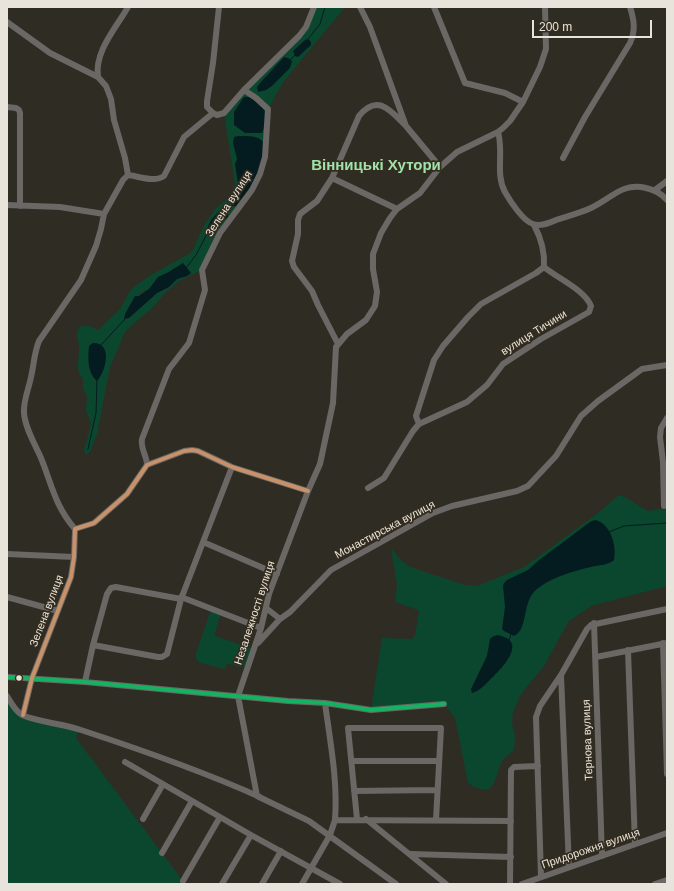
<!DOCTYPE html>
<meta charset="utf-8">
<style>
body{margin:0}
#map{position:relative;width:674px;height:891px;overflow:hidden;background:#2f2c24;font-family:Helvetica,sans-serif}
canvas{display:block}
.frame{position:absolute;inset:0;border:8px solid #e8e4db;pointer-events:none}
.scale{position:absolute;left:532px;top:20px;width:120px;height:18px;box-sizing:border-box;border:2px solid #e8e4db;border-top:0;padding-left:5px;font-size:12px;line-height:14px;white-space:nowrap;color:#e8e4db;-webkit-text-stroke:3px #342d1f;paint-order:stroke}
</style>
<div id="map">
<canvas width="674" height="891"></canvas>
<div class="frame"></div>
<div class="scale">200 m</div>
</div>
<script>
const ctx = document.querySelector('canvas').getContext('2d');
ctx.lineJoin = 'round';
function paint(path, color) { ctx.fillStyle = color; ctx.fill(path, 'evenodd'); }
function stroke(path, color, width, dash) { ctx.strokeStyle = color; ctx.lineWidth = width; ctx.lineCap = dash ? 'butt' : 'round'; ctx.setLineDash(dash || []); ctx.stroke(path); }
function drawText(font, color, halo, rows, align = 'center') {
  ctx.font = font + ' Helvetica,sans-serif'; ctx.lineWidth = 3.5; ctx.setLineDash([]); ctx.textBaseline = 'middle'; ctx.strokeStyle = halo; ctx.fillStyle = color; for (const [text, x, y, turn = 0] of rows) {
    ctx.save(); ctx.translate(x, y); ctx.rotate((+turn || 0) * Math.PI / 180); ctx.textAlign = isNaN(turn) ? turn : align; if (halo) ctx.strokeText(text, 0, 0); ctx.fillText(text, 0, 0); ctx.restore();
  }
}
const green = new Path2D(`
 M314,7h31l-61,74 -16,28 -4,54 -44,70 -18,37 -23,11 -13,11 -15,17 -17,14 -9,9 -15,35 -13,67 -6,16 -3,4 -2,1 -2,-4 7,-27 -5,-14 1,-14 -4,-7v-10c-9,-10 -3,-21 -4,-33 0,-3 -1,-6 -2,-10 -1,-15 13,-10 21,-6l22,-21 10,-18 4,-4 15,-11 43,-24 12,-27 12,-17 10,-8 6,-8 3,-9 -11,-70 75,-77zM183,263l8,10 -4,3 -10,3 -8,8 -12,6 -28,25 1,-13 12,-13 7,-3 9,-12 18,-9zM95,343c19,3 8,24 4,35l-5,1c-6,-15 -6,-20 -3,-35z
 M618,496h5l25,15 19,-3v78l-76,20 -23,16 -24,44 -23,28 -8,18 -1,11 3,13 -1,14c-4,4 -11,8 -13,13 -5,10 -5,31 -21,26 -5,-2 -8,-3 -12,-6l-13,-65 -11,-14 -73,6 11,-72 30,1 3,-4 4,-23 -1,-2 -23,-8 2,-17 -6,-37 9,11 10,8 54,18 13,1 47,-19 70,-51z
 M211,609l10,4 -6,20v3l39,13 -5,17 -10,1 -12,-4 -2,6 -25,-6 -4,-4v-5z
 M7,696l11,16 61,17 -3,9 109,146h-178z`);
const water = new Path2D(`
 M308,39l3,3v3l-13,12 -3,-1 -2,-5 12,-11z
 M284,57l4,1 4,3 -2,7 -18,18 -6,4 -8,2 -1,-5 3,-4z
 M244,97h6c15,12 22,16 12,36h-17l-11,-8v-13z
 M238,136c8,0 21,-1 26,7l-3,24 -8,17 -17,22h-4l6,-22 -3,-20 2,-5 -4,-16 1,-6z
 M222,208h3l3,3v6l-10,7 -4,7 -4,3 -2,-2 -1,-3 4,-9z
 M183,263l8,10 -4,3 -10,3 -8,8 -12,6 -28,25 -5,1 1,-5 10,-18h4l10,-7 9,-12 9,-4z
 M93,343c21,0 12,30 4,38 -10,-9 -9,-23 -8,-35z
 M595,520c16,3 22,27 19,40 -6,5 -15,5 -23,7 -17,4 -39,10 -54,22 -16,13 -8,40 -23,47l-10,-5 -2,-2 3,-22 -2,-21 1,-3 3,-3 21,-10 10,-9 52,-39z
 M497,635c30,5 9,29 -3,41 -7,6 -13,15 -22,17l-1,-4 16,-33 3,-17 2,-2z`);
const stream = new Path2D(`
 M308,39l12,-15 5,-17
 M290,60l5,-5
 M227,212l6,-6
 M186,268l10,-13 12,-23
 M100,346l25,-27
 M88,449l8,-36 1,-33
 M609,532l15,-6 43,-3
 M509,640l2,-6`);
const minor = new Path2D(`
 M360,7l10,20 36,99 34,41
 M434,7l31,76 40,10 18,9
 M7,22l43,31 48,24 8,9 5,13 3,21 11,38 3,17 -5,5 -19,34 -3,15 -5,17 -15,34 -42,61c-5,12 -5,24 -8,36 -2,11 -8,24 -7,36 1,15 11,31 17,45 11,27 14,48 34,71
 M98,77c-4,-25 18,-49 30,-70
 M7,107l9,1 3,2 1,3v93
 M213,113l-6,-6v-6l6,-38 6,-56
 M498,132c6,20 -3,42 7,60 5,9 18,29 28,32 7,3 16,-1 23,-4 12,-4 24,-7 35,-12 20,-9 31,-26 55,-20 9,2 15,5 21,12
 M563,158l22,-41 45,-74c6,-13 4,-23 0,-36
 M128,175c10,1 27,8 36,1l20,-39 29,-24 4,2 7,-2 20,-23 55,-54 7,-9 8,-20
 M332,178l65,31
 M655,190l12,-9
 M7,205l53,2 44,7
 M338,344l-20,-39 -6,-14 -18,-24 -2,-6 6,-27v-14l2,-6 17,-13 15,-23 27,-62c19,-23 32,-5 47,10
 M419,424l-3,-8 18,-56 9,-14 25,-29 13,-13 55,-31 8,-6c1,-16 -3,-29 -10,-42
 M147,465c0,-9 -7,-17 -5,-26l27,-70 20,-26 16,-53 -3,-20 18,-37 32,-43 8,-16 5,-17 3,-48 -12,-11 -12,-8
 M368,488l16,-10 29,-47 6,-7 48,-22 20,-17 16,-21 38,-25 48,-27 2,-6c-6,-16 -34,-28 -47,-39
 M664,506l-1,-44 -3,-25 1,-9 6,-10
 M203,542l74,32
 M7,554l67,3
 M7,597l51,14
 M181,597l80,31
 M266,608l14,11
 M594,623l8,233
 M258,643l22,-24 10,-7 41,-42 102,-57 19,-7 65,-15 11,-5 28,-30 25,-40 17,-15 44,-32 25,-4
 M663,643l4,131
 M93,645l14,-51 4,-6 5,-1 65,12
 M628,650l7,194
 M596,657l71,-14
 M561,675l8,192
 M7,677l78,5 203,19 37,2 46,7 73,-6
 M85,682l8,-37 65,12h4l5,-3 14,-55 51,-132
 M7,696c4,7 8,15 15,19 16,7 42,9 59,15 61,20 121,41 179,67
 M325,703c5,38 13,78 10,117
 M23,715l9,-37 39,-101 3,-20 1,-28 19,-6 33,-29 20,-29 37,-14 8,-1 6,1 34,16 76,24
 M352,761h87
 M125,762l126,73 89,49
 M354,791l83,-1
 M143,819l20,-35
 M357,819l-9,-91h93l-5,92
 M366,819l80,65
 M162,853l30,-52
 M411,854l100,3
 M541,877l-5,-160 4,-11 21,-31 26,-46 4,-4 76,-16
 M183,881l37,-64
 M222,884l29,-49
 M262,884l19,-33
 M302,884l28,-49 5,-15 176,1
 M396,884l-87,-63 -52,-25 -19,-100 23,-68 8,-34 39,-103 12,-27 13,-61 3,-56 11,-13 19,-14 9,-14 2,-14 -4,-23v-15l8,-21 9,-15 7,-9 23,-16 20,-26 17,-15 41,-20 5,-4 7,-7 13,-19 17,-35 6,-18 -1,-42
 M510,884l1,-114 3,-3 24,-1
 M522,884l145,-51
 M655,884l12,-4`);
const bus1 = new Path2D(`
 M7,677l78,5 203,19 37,2 46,7 73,-6`);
const bus2 = new Path2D(`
 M23,715l9,-37 39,-101 3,-20 1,-28 19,-6 33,-29 20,-29 37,-14 8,-1 6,1 34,16 76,24`);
const markers = [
 [19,678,3.5,"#e8e4db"]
];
const streetNames = [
 ["Зелена вулиця",229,204,-57],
 ["вулиця Тичини",534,333,-32],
 ["Монастирська вулиця",385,530,-28],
 ["Зелена вулиця",47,611,-69],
 ["Незалежності вулиця",255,613,-72],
 ["Тернова вулиця",588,740,-92],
 ["Придорожня вулиця",591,849,-19]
];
const districtNames = [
 ["Вінницькі Хутори",376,166]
];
paint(green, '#0b472e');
paint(water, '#041c1f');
stroke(stream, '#041c1f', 1);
stroke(minor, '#6a6765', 6);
stroke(bus1, '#13b361', 4);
stroke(bus2, '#c7916a', 4);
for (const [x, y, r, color] of markers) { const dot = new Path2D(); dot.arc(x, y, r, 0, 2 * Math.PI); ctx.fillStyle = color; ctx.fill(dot); stroke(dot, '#342d1f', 1.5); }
drawText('11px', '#e8e4db', '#342d1f', streetNames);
drawText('bold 15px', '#9fe2ac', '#342d1f', districtNames);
</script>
